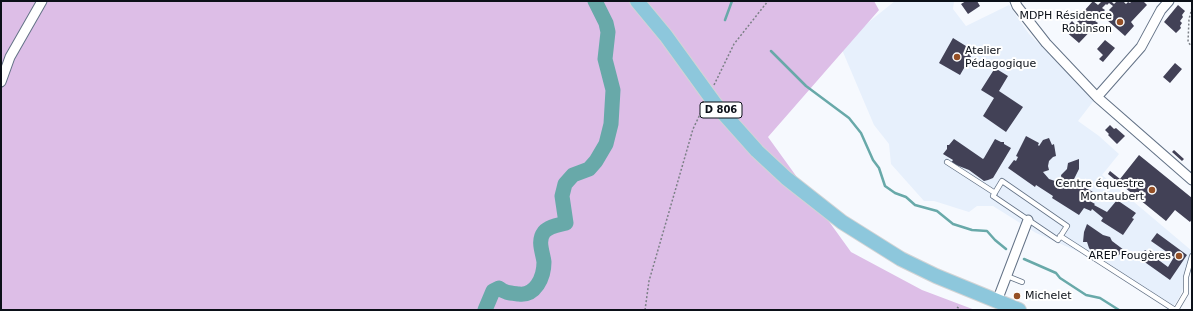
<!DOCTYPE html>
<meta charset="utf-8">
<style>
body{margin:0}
#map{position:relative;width:1193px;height:311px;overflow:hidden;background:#f6f9fe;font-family:"DejaVu Sans",sans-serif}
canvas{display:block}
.frame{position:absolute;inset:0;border:2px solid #0b1018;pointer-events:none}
</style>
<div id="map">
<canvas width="1193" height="311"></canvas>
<div class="frame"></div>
</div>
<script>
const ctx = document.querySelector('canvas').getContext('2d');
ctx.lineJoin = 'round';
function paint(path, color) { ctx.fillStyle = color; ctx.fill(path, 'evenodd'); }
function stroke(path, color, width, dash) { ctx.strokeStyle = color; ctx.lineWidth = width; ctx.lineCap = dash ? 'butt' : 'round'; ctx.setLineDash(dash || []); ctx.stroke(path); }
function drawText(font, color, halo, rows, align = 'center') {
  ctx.font = font + ' "DejaVu Sans",sans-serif'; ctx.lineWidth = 4; ctx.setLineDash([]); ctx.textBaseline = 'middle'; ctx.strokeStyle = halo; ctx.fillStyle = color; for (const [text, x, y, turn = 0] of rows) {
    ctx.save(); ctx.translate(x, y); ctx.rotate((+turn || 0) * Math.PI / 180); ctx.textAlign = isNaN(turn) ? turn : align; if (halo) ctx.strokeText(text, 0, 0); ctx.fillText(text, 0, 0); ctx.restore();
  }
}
const built = new Path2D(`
 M895,1h59l-1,8 13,17 43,-21 20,29 66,65 -17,22 21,15 20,18 -17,21 90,76v13l-12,32 -9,14 -76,-51 -59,-26 -43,-27h-16l-8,6 -35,-11h-10l-33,-37 -2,-20 -15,-19 -34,-80z`);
const green = new Path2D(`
 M1,1h873l5,9 -111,127 83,115 71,38 53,20h-974z`);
const stream = new Path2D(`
 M725,20l7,-19
 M771,51l35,35 43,32 12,15 12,27 6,8 6,18 10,7 11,4 9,8 22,6 16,13 19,6 15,1 8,9 11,9
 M1024,259l32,14 4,5 26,17 14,3 19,12`);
const river = new Path2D(`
 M485,310l8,-19 6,-3c6,5 11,5 20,6 16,2 25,-16 25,-32 -1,-9 -7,-21 0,-30 5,-6 15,-7 22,-9l-4,-27 3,-12 8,-9 16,-6 7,-8 10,-17 5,-20 2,-34 -8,-31 3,-27 -2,-9 -11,-22`);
const building = new Path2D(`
 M966,1h11l3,5 -12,8 -7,-10z
 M1093,1l5,4 4,-4h9l3,3 3,-3h6l3,3 2,-2 2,1 2,-2h11l4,4 -16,17 3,4 -9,10 -18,-16 6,-6 -4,-4 4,-4 -4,-3 -2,2 -1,-1 -4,4 3,2 -10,11 3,2 -19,20 -15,-13 8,-9 3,3 11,-11 -2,-2z
 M1178,5l7,6 -3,4 1,2 -3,4 2,2 -2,3 1,2 -5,5 -12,-11z
 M953,38l21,13 -14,24 -21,-12z
 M1105,40l10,8 -12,14 -4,-3 4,-4 -6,-6z
 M1175,63l7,6 -12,14 -7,-6z
 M995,68l13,8 -9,15 24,16 -17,25 -23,-16 11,-18 -13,-8z
 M1110,125l4,4 2,-1 9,8 -8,8 -9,-9 1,-1 -4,-4z
 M1026,136l13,7 -1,2 1,1 4,-6 6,-2 3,7 2,-1 2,12 -3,1 -4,4 -1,5 1,4 -6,2 6,7 6,2h7l-1,-6 6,-6 1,-6 11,-4v10l-6,12 20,11 -5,8 7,4 -1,1 13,7 10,-12 19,13 -4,5 2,1 -11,16 -22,-14 2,-3 -11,-9 -1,2 -7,-3 -5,7 -27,-17 1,-2 -17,-11 -1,2 -27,-19 6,-8 2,1 2,-4 -2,-1z
 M954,139l29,20 1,-1 11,-19 6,3h3v2l7,4 -18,30 -5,2 -4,1 -15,-11 -18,-7 2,-3 -10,-6 4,-5v-4h2z
 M1174,150l10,9 -2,2 -10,-9z
 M1139,155l53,43v21l-2,3 -15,-12 -9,11 -58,-47 2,-3 10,8z
 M1087,224l16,11 7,2 2,4 12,9 -5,5 -6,3 -7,1 -6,-2 -7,-3 -4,-6 -2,-6h-4l1,-10z
 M1157,233l30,22 -17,25 -31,-22 6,-8 23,17 6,-10 -23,-16z`);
const path = new Path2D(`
 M1192,8l-3,11 -1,23 4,5
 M714,85l20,-41 34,-43
 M957,307l4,3
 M645,310l4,-29 44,-152 11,-23`);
const service = new Path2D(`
 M947,162l48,31
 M1002,181l65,45 -9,14 -65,-44z
 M1060,236l115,74
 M1007,276l15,6
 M1176,310l10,-17v-16l6,-21`);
const minor = new Path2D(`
 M1015,1l2,5 29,37 51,54 95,83
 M1,82l9,-25 32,-56
 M1097,97l44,-50 20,-37 8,-9
 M997,301l31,-81`);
const primary = new Path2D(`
 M637,1l29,35 50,69 41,46 29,27 56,44 59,37 35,17 83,34`);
const markers = [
 [1120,22,4,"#955026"],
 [957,57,4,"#955026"],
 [1152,190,4,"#955026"],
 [1179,256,4,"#955026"],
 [1017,296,4,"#955026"]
];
const shields = [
 [721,110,42]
];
const shieldNames = [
 ["D 806",721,110]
];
const poiNames = [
 ["MDPH Résidence",1112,16],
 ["Robinson",1112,29],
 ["Atelier",965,51,"left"],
 ["Pédagogique",965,64,"left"],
 ["Centre équestre",1144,184],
 ["Montaubert",1144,197],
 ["AREP Fougères",1171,256],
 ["Michelet",1025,296,"left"]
];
paint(built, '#e7f0fc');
paint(green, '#ddbee7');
stroke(stream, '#68a9a9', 2.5);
stroke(river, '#68a9a9', 15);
paint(building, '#424156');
stroke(service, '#637286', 6);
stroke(minor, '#637286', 11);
stroke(primary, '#d3d4d5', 16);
stroke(path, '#7c8087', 1.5, [2, 2]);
stroke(service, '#fff', 4.5);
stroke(minor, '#fff', 9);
stroke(primary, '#8dc7dc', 14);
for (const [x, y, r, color] of markers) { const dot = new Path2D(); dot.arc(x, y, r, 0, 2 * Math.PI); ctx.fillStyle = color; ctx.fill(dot); stroke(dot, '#fff', 1.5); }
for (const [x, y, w] of shields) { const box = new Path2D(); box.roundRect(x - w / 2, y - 8, w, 16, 3); ctx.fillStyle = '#fff'; ctx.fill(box); stroke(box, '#0b1018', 1); }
drawText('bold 10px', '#0b1018', null, shieldNames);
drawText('11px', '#0b1018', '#fff', poiNames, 'right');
</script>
